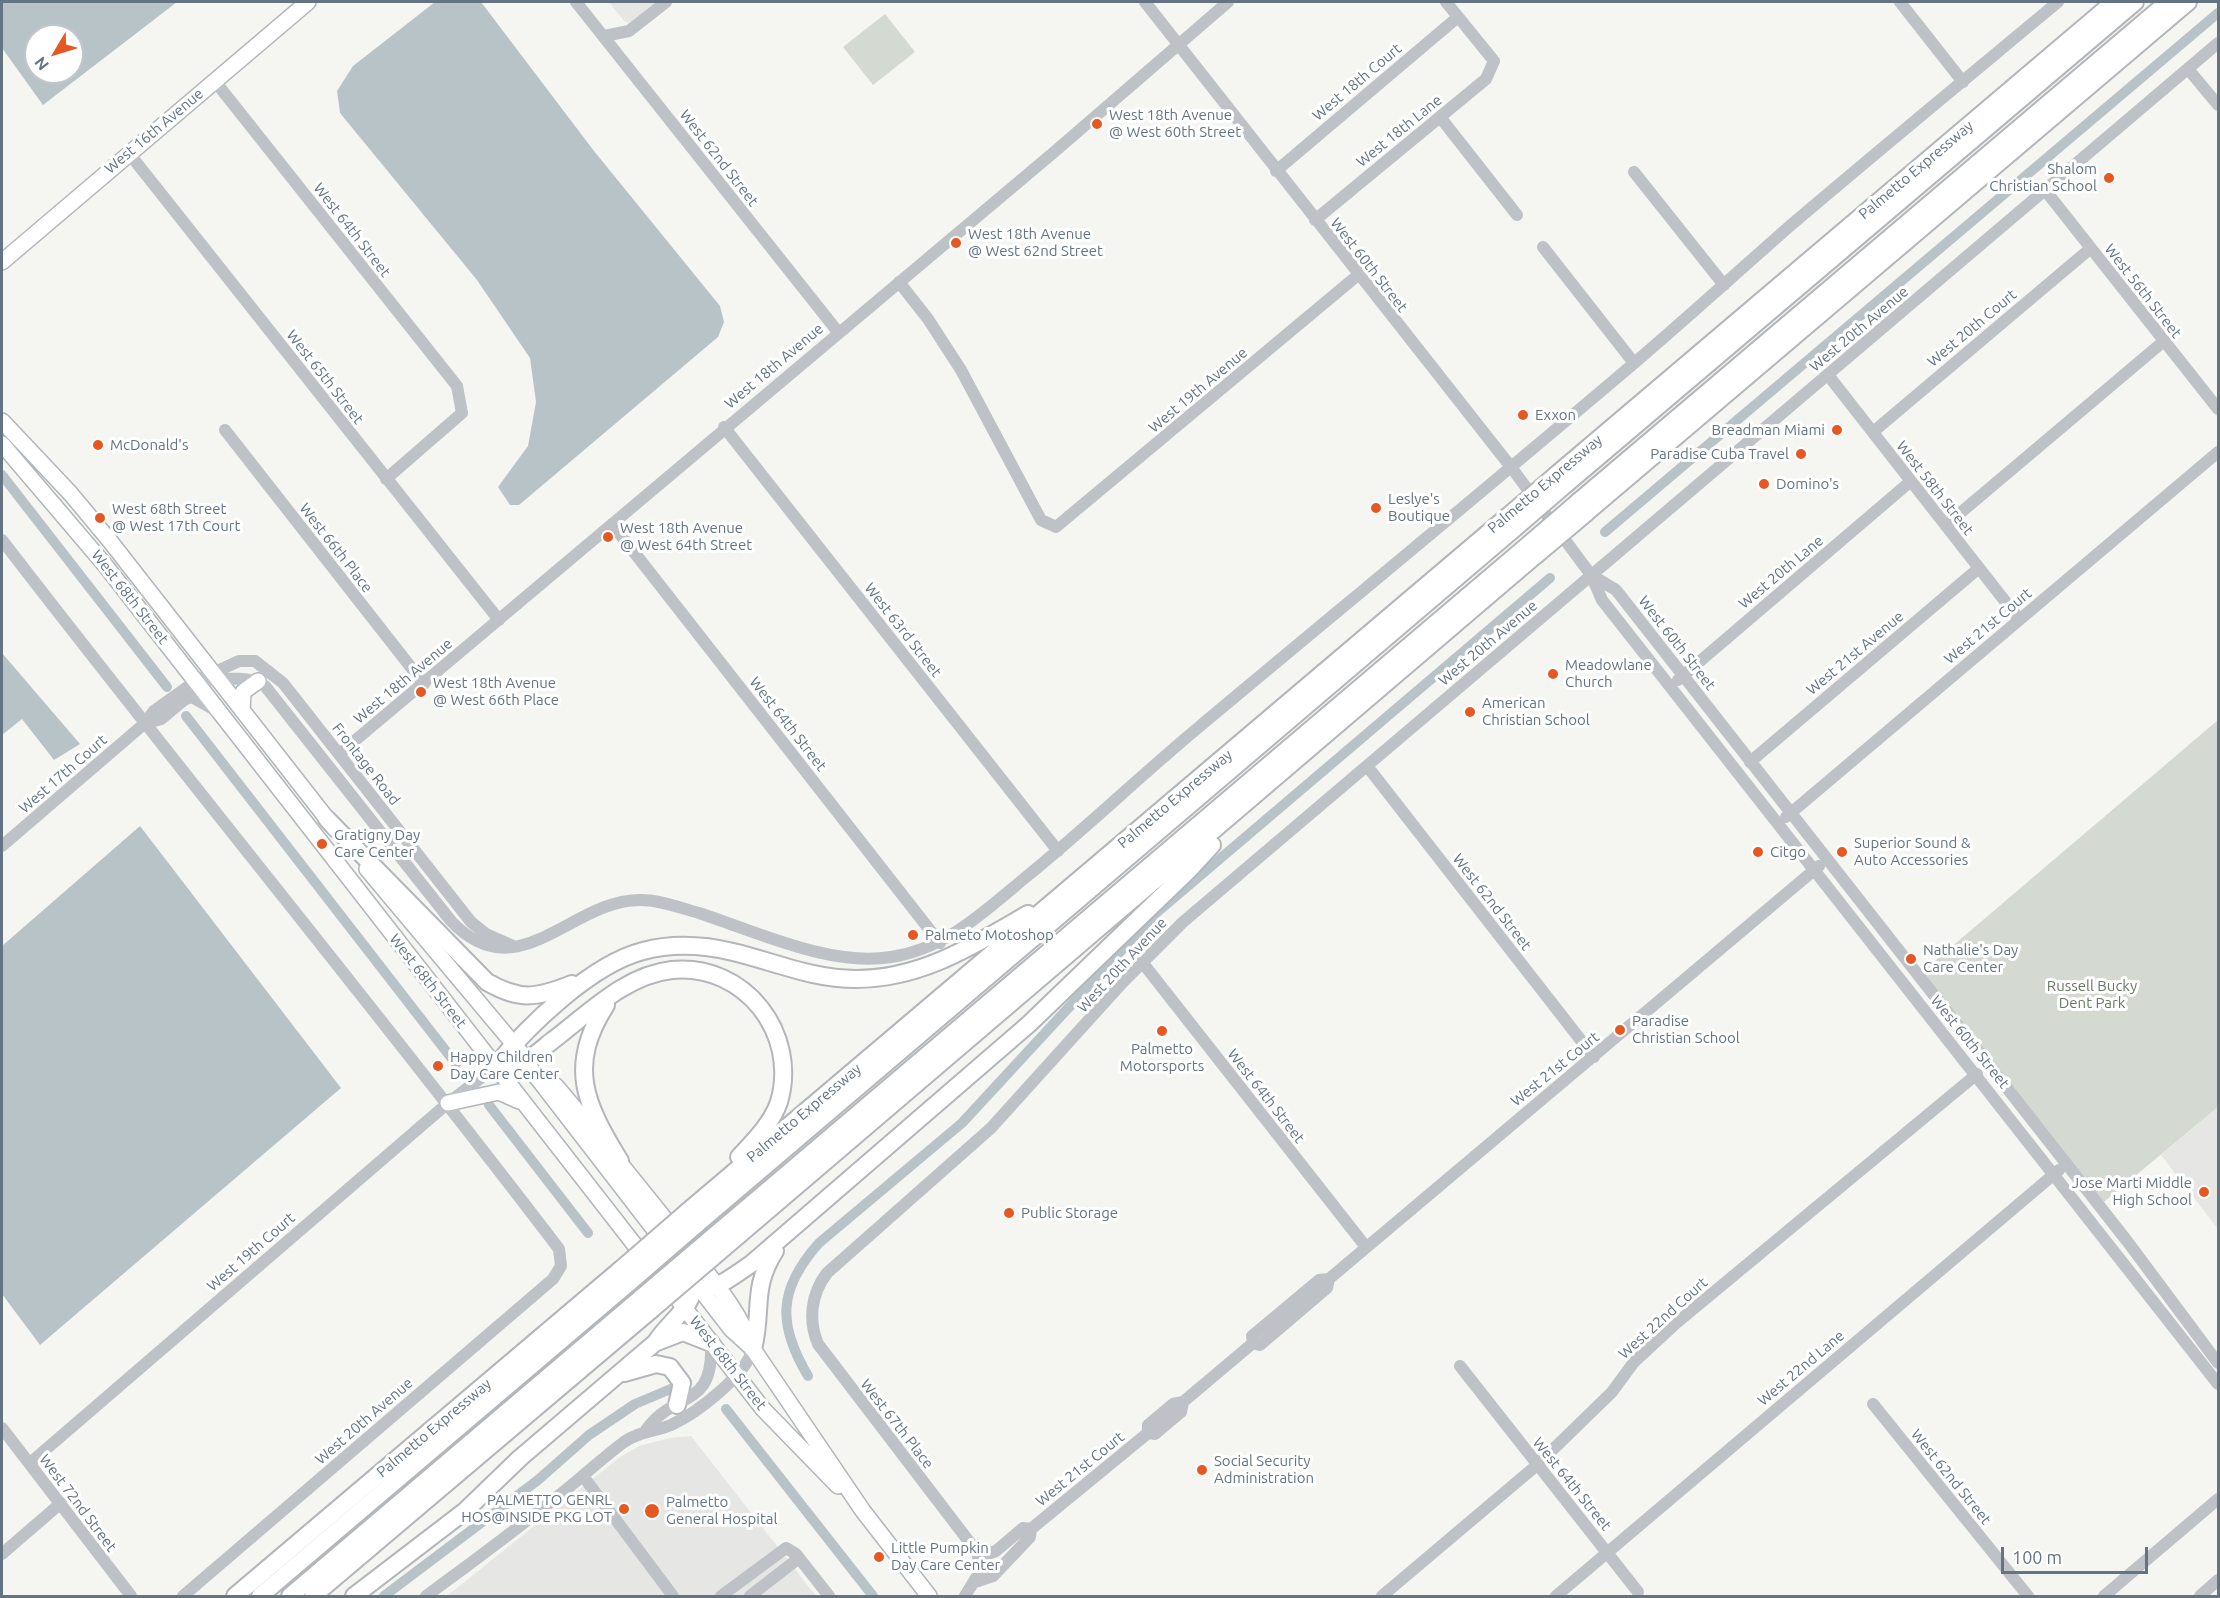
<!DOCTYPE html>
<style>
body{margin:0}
#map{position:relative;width:2220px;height:1598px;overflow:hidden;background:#f5f5f1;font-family:Ubuntu,sans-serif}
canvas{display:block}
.frame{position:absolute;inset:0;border:3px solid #647483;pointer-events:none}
.north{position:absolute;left:24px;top:24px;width:60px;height:60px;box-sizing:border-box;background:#fff;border:2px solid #c1c7cd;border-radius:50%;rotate:232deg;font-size:16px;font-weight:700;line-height:24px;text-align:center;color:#647483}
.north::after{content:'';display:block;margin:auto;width:21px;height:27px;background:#e55822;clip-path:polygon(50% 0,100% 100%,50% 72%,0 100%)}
.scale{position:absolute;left:2001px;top:1547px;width:147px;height:27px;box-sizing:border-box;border:3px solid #647483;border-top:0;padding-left:8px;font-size:18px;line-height:21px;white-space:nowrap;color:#647483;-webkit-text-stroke:4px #fff;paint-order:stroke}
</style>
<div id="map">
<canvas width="2220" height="1598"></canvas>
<div class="frame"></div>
<div class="north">N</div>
<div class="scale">100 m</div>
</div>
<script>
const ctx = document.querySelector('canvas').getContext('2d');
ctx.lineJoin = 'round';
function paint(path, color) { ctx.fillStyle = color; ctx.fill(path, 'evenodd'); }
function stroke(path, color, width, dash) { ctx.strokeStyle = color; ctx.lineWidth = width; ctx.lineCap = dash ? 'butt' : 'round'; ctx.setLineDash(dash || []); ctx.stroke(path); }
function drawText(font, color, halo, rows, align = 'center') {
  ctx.font = font + ' Ubuntu,sans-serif'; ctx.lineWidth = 6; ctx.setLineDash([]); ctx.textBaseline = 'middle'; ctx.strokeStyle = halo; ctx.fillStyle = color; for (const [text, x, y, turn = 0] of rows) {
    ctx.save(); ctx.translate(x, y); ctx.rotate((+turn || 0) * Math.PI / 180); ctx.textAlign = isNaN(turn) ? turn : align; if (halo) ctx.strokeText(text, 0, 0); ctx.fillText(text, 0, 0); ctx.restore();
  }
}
const built = new Path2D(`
 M609,2h50l-29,21 -6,-2z
 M2218,1107v122l-57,-74z
 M691,1436l125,160h-369l173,-139 19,-11 31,-8z`);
const green = new Path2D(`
 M885,14l30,38 -42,33 -30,-38z
 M2218,720v387l-119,99 -183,-229z`);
const water = new Path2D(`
 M2,2h175l-134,103 -41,-57zM36,36h36v36h-36z
 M435,2h46l113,149 126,155 4,16 -6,15 -199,168h-9l-12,-18 30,-41 8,-44 -6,-44 -53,-78 -137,-167 -3,-22 16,-25z
 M2,653l78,91 -26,16 -32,-41 -20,16z
 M140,826l201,262 -301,257 -38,-51v-348z`);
const canal = new Path2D(`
 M2,475l165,212
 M1605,532l613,-519
 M186,716l270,348
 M489,1105l99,128
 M808,1376c-31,-52 -30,-87 11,-133l143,-120 193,-209 395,-336
 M726,1409l147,187
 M384,1596l154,-116 51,-45 46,-31 38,-16`);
const minor = new Path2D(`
 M576,2l262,330
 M1145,2l366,465 80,108 11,25 616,784
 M1900,2l63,80
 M604,36l25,-5 37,-29
 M2188,69l30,36
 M214,80l243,306 5,27 -76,66
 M1440,117l77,98
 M128,152l371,468
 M1276,171l182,-154
 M1634,172l90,113
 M2045,190l173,219
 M1315,220l171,-141 8,-18 -48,-59
 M1543,247l91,116
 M899,282l29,37 33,51 80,150 15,7 302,-252
 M1828,375l191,244
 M724,427l334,424
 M225,430l199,254
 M1873,432l218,-184
 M612,524l328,419
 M1946,525l218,-184
 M2,540c183,238 375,470 557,709l2,17 -8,13 -370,317
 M1591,575l25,15 511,651 91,122
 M1678,680l233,-199
 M196,681c21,-1 51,-7 69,5l186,235c67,71 120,-22 190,-21 19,0 40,8 58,13 58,19 131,54 192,44 55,-8 94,-46 135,-80 59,-48 114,-101 173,-150 140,-117 281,-233 420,-351 58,-49 115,-101 172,-151 88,-75 178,-149 267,-223
 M144,724l17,-5 23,-19 8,-3 23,13
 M339,754l714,-601 175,-151
 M1750,762l229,-194
 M1367,766l227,291
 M1786,817l432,-365
 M2,846l142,-122 10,-13 42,-30 43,-20h16l28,22 188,239 15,12 27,12
 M1142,962l224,285
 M1253,1343l7,2 67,-57 2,-9
 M1460,1366l178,226
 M1873,1404l155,192
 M2,1428l129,168
 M646,1430c30,-41 68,-20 65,-87
 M1148,1433v-8l25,-21 10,-2 70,-59 -1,-7 67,-56 10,-1 13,-11 477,-402
 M30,1463l418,-360 47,-36
 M583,1476l90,120
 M2,1554l59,-51
 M979,1557l17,-6 27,-23 8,1
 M975,1582l18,-6 37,-39 1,-8 117,-96 7,1 26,-22 2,-10
 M426,1596c44,-32 88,-65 131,-99 23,-18 44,-38 67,-55 16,-11 30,-10 47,-17 26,-12 74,-49 82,-76
 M721,1596l65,-48 10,6 33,42
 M750,1596l49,-38
 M965,1596l16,-26 -4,-18 -159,-208c-10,-24 -7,-50 9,-71l164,-145 132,-146 60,-60 1035,-879
 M1382,1596l155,-131 75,-73 22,-30 40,-37 303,-251
 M1556,1596l503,-426
 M2104,1596l114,-97
 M2200,1596l18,-16`);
const major = new Path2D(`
 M2,262l306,-260
 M2,421l68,72 40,48 225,288
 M2,444l103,121 543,697
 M242,710l1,-18 15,-11
 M367,869l160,191 5,11 199,258 22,20 110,162 66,85
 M556,1086c44,52 86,104 128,157 25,33 54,65 68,103
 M448,1103l51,-11 20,9
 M665,1283l98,126 75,77`);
const highway = new Path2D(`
 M1556,475l558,-473
 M1565,485l570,-483
 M1578,502l590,-500
 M1586,513l602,-511
 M327,819l160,163c33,19 50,16 85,2
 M606,1005c-39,61 -21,99 14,156
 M495,1067c32,-41 97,-103 148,-116 30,-8 61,-6 90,1 42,10 79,27 123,27 66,0 118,-34 172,-65
 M495,1067c10,-2 22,-3 31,-7 9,-4 18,-13 26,-19 36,-27 73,-66 120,-71 73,-7 127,64 107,132 -7,21 -25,39 -40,55
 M687,1212l820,-695
 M696,1225l819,-697
 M709,1240l819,-695
 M718,1253l818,-698
 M654,1269c49,27 50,28 97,-5l278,-240 159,-153 24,-26
 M657,1342l26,-10 28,11
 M753,1349c10,-39 -2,-60 22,-98
 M624,1373l32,-9 14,3 12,16 -5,22
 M235,1596l385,-326
 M260,1596l370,-314
 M290,1596l352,-299
 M313,1596l338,-286
 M354,1596l111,-85 55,-53 136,-116c12,-20 40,-36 38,-62`);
const highwayBridge = new Path2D(`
 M1507,517l49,-42
 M1515,528l50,-43
 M1528,545l50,-43
 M1536,555l50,-42
 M620,1270l67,-58
 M630,1282l66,-57
 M642,1297l67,-57
 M651,1310l67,-57`);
const markers = [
 [1097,124,6,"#e55822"],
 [2109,178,6,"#e55822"],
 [956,243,6,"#e55822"],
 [1523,415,6,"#e55822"],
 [1837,430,6,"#e55822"],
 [98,445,6,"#e55822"],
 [1801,454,6,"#e55822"],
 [1764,484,6,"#e55822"],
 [1376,508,6,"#e55822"],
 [100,518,6,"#e55822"],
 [608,537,6,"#e55822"],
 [1553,674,6,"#e55822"],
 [421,692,6,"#e55822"],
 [1470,712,6,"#e55822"],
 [322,844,6,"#e55822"],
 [1758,852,6,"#e55822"],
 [1842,852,6,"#e55822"],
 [913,935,6,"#e55822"],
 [1911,959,6,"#e55822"],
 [1620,1030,6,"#e55822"],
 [1162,1031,6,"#e55822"],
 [438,1066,6,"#e55822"],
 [2204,1192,6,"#e55822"],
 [1009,1213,6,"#e55822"],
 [1202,1470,6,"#e55822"],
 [624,1509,6,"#e55822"],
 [652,1511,8,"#e55822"],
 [879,1557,6,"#e55822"]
];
const streetNames = [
 ["West 18th Court",1357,82,-40],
 ["West 16th Avenue",154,131,-40],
 ["West 18th Lane",1399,131,-39],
 ["West 62nd Street",719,158,52],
 ["Palmetto Expressway",1916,170,-40],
 ["West 64th Street",352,230,52],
 ["West 60th Street",1369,265,52],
 ["West 56th Street",2143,291,52],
 ["West 20th Court",1972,328,-40],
 ["West 20th Avenue",1859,329,-40],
 ["West 18th Avenue",774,366,-40],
 ["West 65th Street",325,377,52],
 ["West 19th Avenue",1198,390,-40],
 ["Palmetto Expressway",1545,484,-40],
 ["West 58th Street",1935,488,52],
 ["West 66th Place",336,548,52],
 ["West 20th Lane",1781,572,-40],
 ["West 68th Street",130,597,52],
 ["West 21st Court",1988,626,-40],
 ["West 63rd Street",903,630,52],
 ["West 20th Avenue",1488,643,-40],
 ["West 60th Street",1677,643,52],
 ["West 21st Avenue",1855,653,-40],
 ["West 18th Avenue",403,681,-40],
 ["West 64th Street",788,724,52],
 ["Frontage Road",366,764,52],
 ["West 17th Court",63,774,-41],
 ["Palmetto Expressway",1175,799,-40],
 ["West 62nd Street",1492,902,52],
 ["West 20th Avenue",1122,965,-47],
 ["West 68th Street",428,981,52],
 ["West 60th Street",1970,1042,51],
 ["West 21st Court",1555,1069,-39],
 ["West 64th Street",1266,1096,52],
 ["Palmetto Expressway",804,1113,-40],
 ["West 19th Court",251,1252,-41],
 ["West 22nd Court",1663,1318,-42],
 ["West 68th Street",728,1363,52],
 ["West 22nd Lane",1801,1368,-40],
 ["West 20th Avenue",364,1421,-41],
 ["West 67th Place",897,1424,52],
 ["Palmetto Expressway",434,1428,-40],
 ["West 21st Court",1080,1469,-39],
 ["West 62nd Street",1951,1477,51],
 ["West 64th Street",1572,1484,51],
 ["West 72nd Street",78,1503,53]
];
const poiNames = [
 ["West 18th Avenue",1109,115],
 ["@ West 60th Street",1109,132],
 ["Shalom",2097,169,"right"],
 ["Christian School",2097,186,"right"],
 ["West 18th Avenue",968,234],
 ["@ West 62nd Street",968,251],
 ["Exxon",1535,415],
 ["Breadman Miami",1825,430,"right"],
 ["McDonald's",110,445],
 ["Paradise Cuba Travel",1789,454,"right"],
 ["Domino's",1776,484],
 ["Leslye's",1388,499],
 ["Boutique",1388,516],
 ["West 68th Street",112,509],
 ["@ West 17th Court",112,526],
 ["West 18th Avenue",620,528],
 ["@ West 64th Street",620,545],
 ["Meadowlane",1565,665],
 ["Church",1565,682],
 ["West 18th Avenue",433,683],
 ["@ West 66th Place",433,700],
 ["American",1482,703],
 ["Christian School",1482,720],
 ["Gratigny Day",334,835],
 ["Care Center",334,852],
 ["Superior Sound &",1854,843],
 ["Auto Accessories",1854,860],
 ["Citgo",1770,852],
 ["Palmeto Motoshop",925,935],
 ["Nathalie's Day",1923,950],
 ["Care Center",1923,967],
 ["Paradise",1632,1021],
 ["Christian School",1632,1038],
 ["Palmetto",1162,1049,"center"],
 ["Motorsports",1162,1066,"center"],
 ["Happy Children",450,1057],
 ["Day Care Center",450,1074],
 ["Jose Marti Middle",2192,1183,"right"],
 ["High School",2192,1200,"right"],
 ["Public Storage",1021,1213],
 ["Social Security",1214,1461],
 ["Administration",1214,1478],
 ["PALMETTO GENRL",612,1500,"right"],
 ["HOS@INSIDE PKG LOT",612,1517,"right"],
 ["Palmetto",666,1502],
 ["General Hospital",666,1519],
 ["Little Pumpkin",891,1548],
 ["Day Care Center",891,1565]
];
const parkNames = [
 ["Russell Bucky",2092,986],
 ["Dent Park",2092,1003]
];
paint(built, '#e6e7e5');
paint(green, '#d4dad1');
paint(water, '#b8c3c8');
stroke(canal, '#b8c3c8', 10);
stroke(major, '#b1b6ba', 18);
stroke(highway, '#b3b6ba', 20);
stroke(minor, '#bec2c6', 12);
stroke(major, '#fff', 15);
stroke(highway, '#fff', 16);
stroke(highwayBridge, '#b3b6ba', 20, []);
stroke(highwayBridge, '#fff', 16);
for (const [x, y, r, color] of markers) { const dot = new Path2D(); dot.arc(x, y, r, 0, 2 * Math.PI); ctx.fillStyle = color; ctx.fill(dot); stroke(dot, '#fff', 2); }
drawText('15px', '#647483', '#fff', streetNames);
drawText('15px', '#647483', '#fff', poiNames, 'left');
drawText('15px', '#667a63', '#fff', parkNames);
</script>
